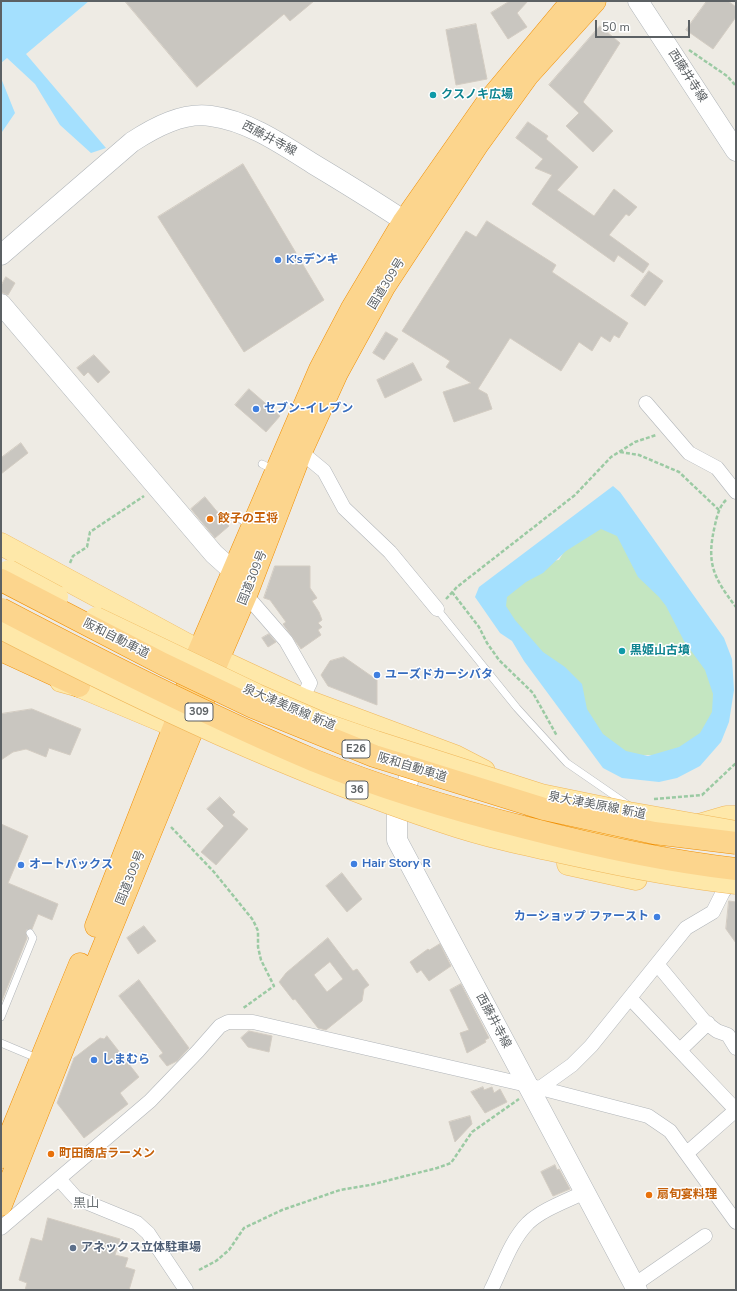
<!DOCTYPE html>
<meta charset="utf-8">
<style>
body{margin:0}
#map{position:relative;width:737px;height:1291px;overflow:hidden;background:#eeebe4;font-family:"Nunito Sans",sans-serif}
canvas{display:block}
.frame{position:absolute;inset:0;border:2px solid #5c6164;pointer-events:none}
.scale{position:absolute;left:595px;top:20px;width:95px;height:18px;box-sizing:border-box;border:2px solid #5c6164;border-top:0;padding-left:5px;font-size:12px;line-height:14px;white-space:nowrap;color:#5c6164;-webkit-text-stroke:3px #fff;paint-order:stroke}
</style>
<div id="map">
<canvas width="737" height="1291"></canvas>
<div class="frame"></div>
<div class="scale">50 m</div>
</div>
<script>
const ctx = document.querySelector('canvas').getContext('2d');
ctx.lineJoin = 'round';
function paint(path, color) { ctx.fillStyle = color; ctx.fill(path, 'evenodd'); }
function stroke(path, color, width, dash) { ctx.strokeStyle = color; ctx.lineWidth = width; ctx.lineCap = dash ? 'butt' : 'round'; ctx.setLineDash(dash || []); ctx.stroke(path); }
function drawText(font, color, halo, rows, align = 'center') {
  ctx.font = font + ' "Nunito Sans","Noto Sans JP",sans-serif'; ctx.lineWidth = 3; ctx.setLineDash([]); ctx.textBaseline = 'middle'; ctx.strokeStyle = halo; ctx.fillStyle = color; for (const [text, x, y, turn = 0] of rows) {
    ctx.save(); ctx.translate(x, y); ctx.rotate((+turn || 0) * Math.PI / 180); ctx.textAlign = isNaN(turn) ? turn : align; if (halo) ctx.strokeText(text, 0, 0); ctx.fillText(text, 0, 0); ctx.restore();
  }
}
const green = new Path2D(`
 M608,521l55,66 49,83 5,37 -12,28 -37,20h-40l-32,-25 -45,-69 -49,-50 5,-24 36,-25 16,-2 12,-20z`);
const water = new Path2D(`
 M1,1h88l-63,53 80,94 -15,5 -31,-28 -25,-41 -28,-26 -6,5z
 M1,78l14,35 -13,19h-1z
 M613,486l7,6 104,146 8,21 2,31 -5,32 -8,20 -21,24 -23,12 -18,4 -37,-4 -19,-10 -79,-107 -12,-20 -12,-8 -25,-36 4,-10zM601,529l16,7 21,41 21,20 7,9 18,35 21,29 8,24 -1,18 -12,21 -21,14 -31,9 -22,-5 -23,-17 -16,-25 -5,-25 -17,-17 -22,-15 -28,-32 -9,-14 1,-9 19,-15 17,-9 23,-22z`);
const building = new Path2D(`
 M125,1h189l-24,20 -6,-7 -87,73z
 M510,1h18l-11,12 10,14 -19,12 -17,-26z
 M707,1h21l8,6v10l-23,32 -27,-19z
 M476,24l11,55 -31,6 -10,-55z
 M600,26l20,17 -37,59 30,29 -20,21 -27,-26 13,-13 -30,-28z
 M528,122l20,14 -2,3 32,28 -21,23 37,26 20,-27 23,18 -8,9 -3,-2 -17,21 40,29 -6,9 -25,-18 -4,7 -82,-58 20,-29 -17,-7 8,-9 -27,-21z
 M243,164l81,136 -80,52 -86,-135z
 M487,221l69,44 -4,7 76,51 -9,15 -5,-3 -4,7 -9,-6 -9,15 -13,-9 -18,29 -51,-33 -32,51 9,5 5,15 -38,13 -11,-30 28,-9 -25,-16 4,-6 -48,-30 64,-100 10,6z
 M649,271l14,10 -18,25 -14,-10z
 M6,277l9,6 -7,12 -7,-3v-6z
 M386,332l12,7 -14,21 -11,-7z
 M94,355l16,17 -12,11 -10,-11 -4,4 -7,-8z
 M413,363l9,17 -37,18 -8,-18z
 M249,389l31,27 -14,16 -31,-27z
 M21,443l7,10 -27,21v-16z
 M205,497l24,29 -14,12 -24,-29z
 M275,566h35v22l7,10 -5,3 7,11 3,8 -4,3 4,4 -4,3 3,5 -20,14 -18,-25 3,-2 -16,-22 -6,-2z
 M269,634l7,8 -8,5 -6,-9z
 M344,657l33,23v25l-49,-19 -7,-11 9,-14z
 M32,709l49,20 -11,26 -21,-7 -3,9 -20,-8 -13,3 -12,8v-46z
 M220,797l15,15 -3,3 16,14 -32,36 -15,-13 23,-26 -17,-17z
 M1,824l27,12 -20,47 50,21 -6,16 -14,-6 -6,15 -6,1 1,8 -26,65z
 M342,873l20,26 -15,13 -21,-26z
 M729,901l7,1v41l-10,-14z
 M144,926l12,15 -18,13 -11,-16z
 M328,938l25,33 4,-2 12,16 -5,4 -2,12 -36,29 -8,-2 -23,-29 -2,1 -14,-18 7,-9zM330,962l13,17 -16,13 -13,-17z
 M440,944l11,22 -22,15 -8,-11 -4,3 -7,-11 18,-13 1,1z
 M139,980l50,68 -12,13 -10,5 -8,-10 4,-3 -44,-57z
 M461,984l28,54 -4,2 1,2 -19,11 -7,-20 9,-3 -19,-40z
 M249,1031l23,5 -3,16 -21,-5 -7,-9z
 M107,1036l32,41 -19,16 8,11 -44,34 -27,-35 17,-45 26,-20 4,1z
 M483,1087l1,3 8,-3 2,6 6,-4 7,13 -22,11 -14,-21z
 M470,1116l2,8 -17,18 -6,-20z
 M555,1165l2,5 2,-1 11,20 -17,7 -12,-24z
 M48,1218l72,21 -5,16 13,3 -3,9 10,3 -6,20h-104l2,-7 -8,-3 12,-42 11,3z`);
const path = new Path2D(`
 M689,50l38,26 9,10
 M620,452l19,3 40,17 40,38
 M726,500c-7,7 -9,16 -11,25 -9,38 -2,52 21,82
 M70,563l3,-7 14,-9 3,-15 54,-36
 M452,592l27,35 8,16 12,17 34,33 24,43
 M446,599l11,-12 118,-92 36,-38 24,-15 21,-7
 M654,799l48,-4 34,-32
 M171,827l43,45 39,48 5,11v16l3,13 13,26 -32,23
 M199,1270l17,-9 13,-11 15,-22 38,-18 58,-20 30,-5 67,-17 14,-5 21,-31 47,-33`);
const lane = new Path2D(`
 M262,464l12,6
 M239,518l11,8
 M437,609l80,99 50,55 61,42
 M1,1017l32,-79 -3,-5
 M1,1043l38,16`);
const street = new Path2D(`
 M646,403l43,50 28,15 19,24
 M301,452l23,19 20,37 46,44 47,57
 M246,595l40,46 24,42 -8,16
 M657,964l48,58 12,9 11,4 8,13
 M630,998l106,112
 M680,1050l28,-27
 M540,1088l32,-23 19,-19 95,-118 27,-16 10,-20 11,-14
 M687,1153l49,-43
 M59,1179l17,19 61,25 11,10 38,57
 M1,1228l149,-127 48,-50 22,-25 8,-4h25l287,66 108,28 22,15 66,91
 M634,1285l71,-49
 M491,1290c11,-22 20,-50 37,-67 15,-14 39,-22 57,-31`);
const secondary = new Path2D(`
 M638,1l98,150
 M1,255l131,-113c23,-15 51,-30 79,-26 38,5 72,29 104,49 35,21 69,42 103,65
 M1,304l213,250 19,17
 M417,753l-20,62v25l240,450`);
const primary = new Path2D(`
 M1,544l198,107 103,48 153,57 29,15
 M61,681l18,5 112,47
 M533,807c35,26 84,40 128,29
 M692,827l34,-10h10
 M568,864l68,15`);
const highway = new Path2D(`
 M1,650l78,36
 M96,926l78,-199 25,-76 121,-282 31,-59 53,-89 82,-117 86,-103
 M1,1157l79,-193
 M1,1205l97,-245 93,-227 27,-73 28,-65 55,-143 36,-79 47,-86 94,-143 50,-69 67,-74`);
const primaryBridge = new Path2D(`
 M9,571l48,26
 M96,618l161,77 67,29 52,18 165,53 88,18 107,19
 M1,628c143,74 290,143 443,194 41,14 83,23 126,32 54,12 110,23 166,29`);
const highwayBridge = new Path2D(`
 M1,580l162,84 90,43 121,49 170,53 110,24 82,10
 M1,609c103,54 206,106 312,151 69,28 142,50 214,68 69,18 139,33 209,41`);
const markers = [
 [433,95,4,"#0f9aa8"],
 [278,260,4,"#3f7fe0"],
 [256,409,4,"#3f7fe0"],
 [210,519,4,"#e8710a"],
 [622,651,4,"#0f9aa8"],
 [377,675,4,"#3f7fe0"],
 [354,864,4,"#3f7fe0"],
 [21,865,4,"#3f7fe0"],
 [657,917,4,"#3f7fe0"],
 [94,1060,4,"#3f7fe0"],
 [51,1154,4,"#e8710a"],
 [649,1195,4,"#e8710a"],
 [73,1248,4,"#5c6f8a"]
];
const shields = [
 [199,712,28],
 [356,749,28],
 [357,790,22]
];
const shieldNames = [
 ["309",199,712],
 ["E26",356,749],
 ["36",357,790]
];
const streetNames = [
 ["西藤井寺線",687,76,57],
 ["西藤井寺線",269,139,28],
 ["国道309号",387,284,-58],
 ["国道309号",253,578,-68],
 ["阪和自動車道",116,639,27],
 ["泉大津美原線 新道",289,708,23],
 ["阪和自動車道",412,768,17],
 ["泉大津美原線 新道",597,806,11],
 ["国道309号",131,878,-68],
 ["西藤井寺線",493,1021,62]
];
const cultureNames = [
 ["クスノキ広場",441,95],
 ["黒姫山古墳",630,651]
];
const shopNames = [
 ["K'sデンキ",286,260],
 ["セブン-イレブン",264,409],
 ["ユーズドカーシバタ",385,675],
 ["Hair Story R",362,864],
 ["オートバックス",29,865],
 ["カーショップ ファースト",649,917,"right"],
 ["しまむら",102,1060]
];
const foodNames = [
 ["餃子の王将",218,519],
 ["町田商店ラーメン",59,1154],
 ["扇旬宴料理",657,1195]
];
const serviceNames = [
 ["アネックス立体駐車場",81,1248]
];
const neighbourhoodNames = [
 ["黒山",86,1204]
];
paint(green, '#c4e6c1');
paint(water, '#a4e0fe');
paint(building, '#c9c6c0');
stroke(building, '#d3ccc2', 1);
stroke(lane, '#b1b5b9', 8);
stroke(street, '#b1b5b9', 15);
stroke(secondary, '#b0b5b9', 21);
stroke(primary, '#f0b75b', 23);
stroke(highway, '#f08e02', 23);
stroke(path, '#9bcaa3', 2.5, [4, 2]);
stroke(lane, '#fff', 7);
stroke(street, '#fff', 14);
stroke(secondary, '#fff', 20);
stroke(primary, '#fee8a9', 22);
stroke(highway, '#fcd58d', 22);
stroke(primaryBridge, '#f0b75b', 23, []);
stroke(highwayBridge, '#f08e02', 23, []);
stroke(primaryBridge, '#fee8a9', 22);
stroke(highwayBridge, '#fcd58d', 22);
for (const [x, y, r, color] of markers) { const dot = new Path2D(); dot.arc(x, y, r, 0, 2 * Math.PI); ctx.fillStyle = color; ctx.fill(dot); stroke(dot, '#fff', 1.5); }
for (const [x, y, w] of shields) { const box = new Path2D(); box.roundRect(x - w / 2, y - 9, w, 18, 3); ctx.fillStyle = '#fff'; ctx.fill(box); stroke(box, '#5c6164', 1); }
drawText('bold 11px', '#5c6164', null, shieldNames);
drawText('12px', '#5c6164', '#fff', streetNames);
drawText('bold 12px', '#0d838f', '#fff', cultureNames, 'left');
drawText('bold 12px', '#366cbe', '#fff', shopNames, 'left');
drawText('bold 12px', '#c56008', '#fff', foodNames, 'left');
drawText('bold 12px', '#4e5e75', '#fff', serviceNames, 'left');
drawText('13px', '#6d7376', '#fff', neighbourhoodNames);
</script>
